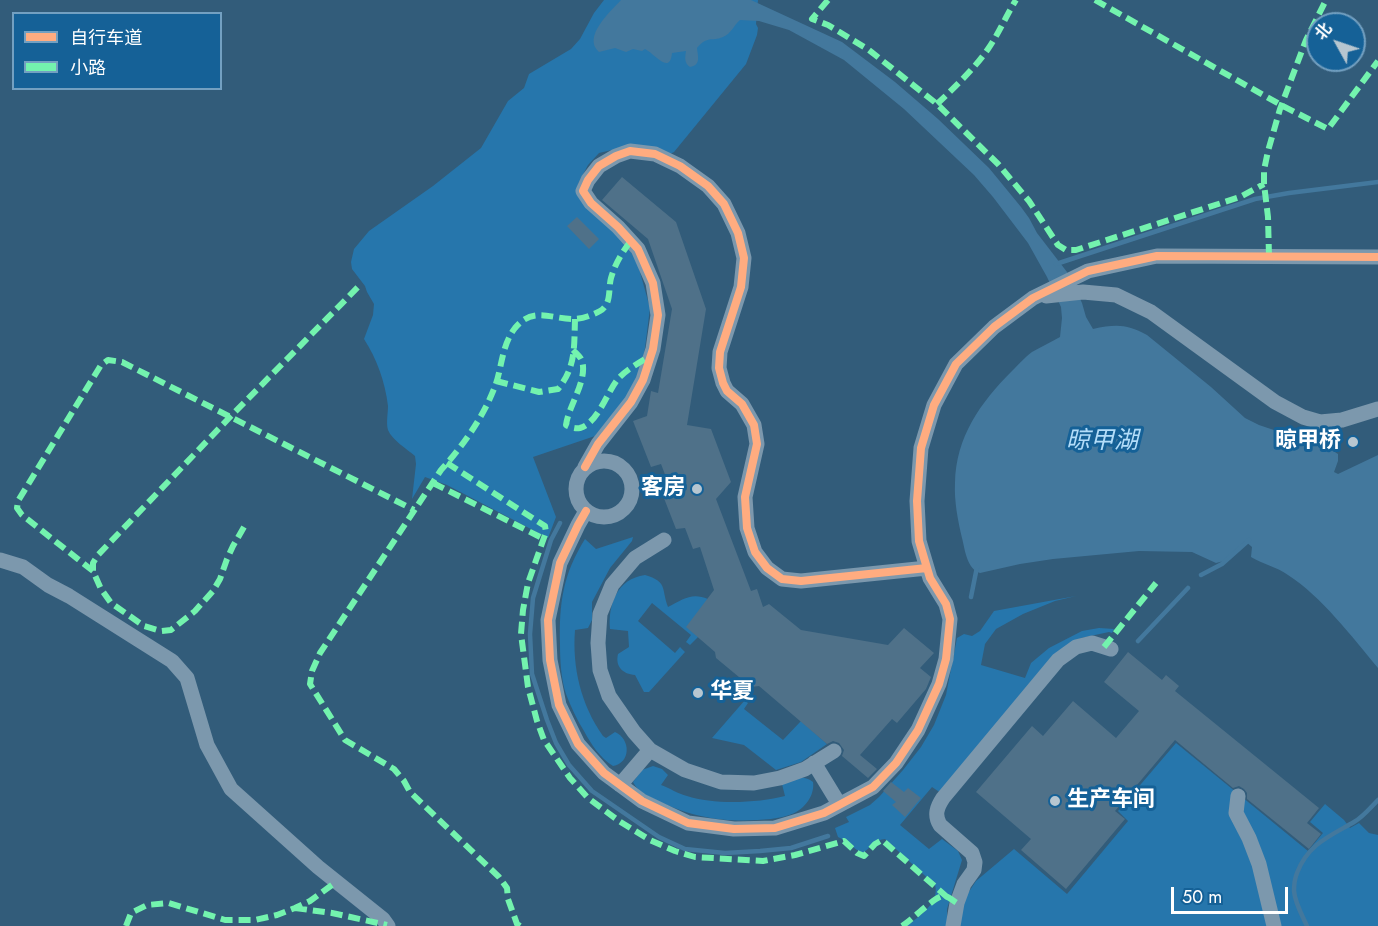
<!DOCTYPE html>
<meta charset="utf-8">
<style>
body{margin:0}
#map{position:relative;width:1378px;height:926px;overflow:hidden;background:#325c7a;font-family:Jost,"Noto Sans SC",sans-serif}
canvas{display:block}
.legend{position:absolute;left:12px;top:12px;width:210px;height:78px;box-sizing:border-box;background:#156197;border:2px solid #73a0c1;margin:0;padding:8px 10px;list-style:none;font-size:18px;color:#fff}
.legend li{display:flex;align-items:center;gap:12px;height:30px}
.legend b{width:30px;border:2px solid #73a0c1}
.north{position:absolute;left:1306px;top:12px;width:60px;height:60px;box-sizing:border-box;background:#156197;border:2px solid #73a0c1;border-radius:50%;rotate:310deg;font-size:16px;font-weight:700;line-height:24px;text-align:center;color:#fff}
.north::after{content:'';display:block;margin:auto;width:21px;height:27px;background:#b7c6d0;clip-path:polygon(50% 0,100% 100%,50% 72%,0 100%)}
.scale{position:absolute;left:1171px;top:887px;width:117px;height:27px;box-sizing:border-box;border:3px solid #fff;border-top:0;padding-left:8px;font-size:18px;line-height:21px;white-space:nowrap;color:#fff;-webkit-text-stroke:4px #156197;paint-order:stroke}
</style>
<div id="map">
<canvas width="1378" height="926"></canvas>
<ul class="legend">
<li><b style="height:8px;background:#ffac80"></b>自行车道</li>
<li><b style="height:8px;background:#73f3ae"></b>小路</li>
</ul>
<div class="north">北</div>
<div class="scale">50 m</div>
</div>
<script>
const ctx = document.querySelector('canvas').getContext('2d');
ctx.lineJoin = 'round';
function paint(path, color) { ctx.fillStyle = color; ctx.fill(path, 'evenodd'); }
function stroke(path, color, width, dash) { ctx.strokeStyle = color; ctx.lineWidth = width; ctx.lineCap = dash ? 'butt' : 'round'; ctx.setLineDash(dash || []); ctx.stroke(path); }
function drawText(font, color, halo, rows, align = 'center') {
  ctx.font = font + ' Jost,"Noto Sans SC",sans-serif'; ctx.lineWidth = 6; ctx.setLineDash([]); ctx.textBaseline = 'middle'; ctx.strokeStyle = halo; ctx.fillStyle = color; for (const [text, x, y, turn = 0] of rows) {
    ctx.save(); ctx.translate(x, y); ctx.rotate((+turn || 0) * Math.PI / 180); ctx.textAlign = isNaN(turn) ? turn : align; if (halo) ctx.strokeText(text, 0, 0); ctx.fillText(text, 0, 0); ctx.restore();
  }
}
const green = new Path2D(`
 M604,0h154l-2,24 2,4 -1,7 -11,29 -72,88 -4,2 -41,-8 -30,7 -11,12 -10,19 46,55 14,26 12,43 -5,40 -5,24 -17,31 -28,33 -62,21 23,60 -8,21 -101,-53 -22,-8 -13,22 4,-35 -1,-8c-8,-7 -23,-16 -27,-26 -2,-7 0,-17 0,-24 -3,-24 -11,-47 -24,-67l9,-24 1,-11 -7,-12 -2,-6 -13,-17 -1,-7 3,-13 15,-18 64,-45 48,-38 27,-47 16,-13 5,-14 42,-25 9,-10 14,-26z
 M633,537l-1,4 -22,27 -18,34v18l-4,8 -13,2c-3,37 6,75 28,106l3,2 9,-6c16,7 16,31 -2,34 -13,-8 -22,-22 -29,-35 -7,-11 -13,-24 -18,-37 -5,-15 -6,-34 -6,-50 -1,-41 3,-70 25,-105l11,10z
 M645,575c23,7 16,13 23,32 15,-8 24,-15 40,-8l-10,38 -8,8 -4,-3 5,-7 -39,-32 -14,18 37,32 5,-6 5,5 -36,40h-5l-9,-17c-12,-1 -20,-8 -17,-21l11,-7 -1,-16 -18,-2c-2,-25 7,-50 35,-54z
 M1076,596l-21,5 -32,13 -27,15 -11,15 -4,21 44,13 6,-15 18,-15 33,-17 17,-3 15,1 -2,4 -3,-1 -28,6 -27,17 -113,138 -9,-6 -32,38 29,24 13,-10 16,12 4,9 -15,49v17h-40c12,-10 33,-23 28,-41l-50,-46c-9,0 -15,9 -22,14 -10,-4 -15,-12 -25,-16l-3,-9 14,-6 -3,-5 24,-12 9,-8 24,-27 18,-23 13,-22 12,-30 11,-57 7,-4 8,2 8,-5 14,-20z
 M745,700l3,3 -4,6 39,31 18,-19 26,23 -26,18 -25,8 -32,-25 -32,-7z
 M1176,743l132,108 15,-18 -13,-11 15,-18 19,16 6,8 9,-5 10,10 9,2v91h-418l4,-27 12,-18 38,-32 53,45 61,-73 -10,-10z
 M653,766l9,3 6,6 -7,10c9,3 17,9 26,11 27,9 71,7 98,0l-3,-12c11,-5 21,-10 31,-2 2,13 -8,27 -21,32 -19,8 -66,8 -86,3 -17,-3 -33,-9 -48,-16 -10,-5 -20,-9 -25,-19l9,-12z`);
const water = new Path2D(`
 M621,0h130l91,42 53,40 43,37 51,49 32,39 8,11 8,15 30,39 15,31 4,14 7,12c23,-5 34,-5 54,6l64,52 34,31 14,7 71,24 8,5v7l-4,11 4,2 40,-19v213c-25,-30 -57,-72 -90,-93 -11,-8 -25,-11 -37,-18l1,-10 -7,-6 -21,20 -8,2 -24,-11 -53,-1 -86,8 -33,5 -40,9c-13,-4 -15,-23 -18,-35 -4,-17 -8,-37 -7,-55 1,-46 25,-80 57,-112 6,-6 13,-14 20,-19 9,-5 19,-10 28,-15l2,-19 -1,-11 -14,-30 -19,-34 -35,-46 -19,-22 -70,-66 -60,-49 -55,-30 -30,-9 -19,-1c-6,5 -9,14 -17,17 -12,5 -15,-2 -26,11 1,9 4,17 -7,19 -6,-4 -5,-10 -4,-16l-14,2c-2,23 -18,0 -27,-4l-3,2 -9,-2 -7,3 -11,-4 -16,4c-17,-15 11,-40 22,-52z`);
const stream = new Path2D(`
 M1056,264l199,-65 34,-6 89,-11
 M560,523l-9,17 -18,58 -3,36 2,40 15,46 9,23 13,22 23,26 67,46 26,12 40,4 35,-2 31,-3 37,-12
 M1201,575l21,-11 27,-24
 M971,597l6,-30
 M1138,641l50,-53
 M1307,926c-5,-11 -12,-23 -13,-35 0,-6 1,-13 3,-18 11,-29 33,-37 57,-51 9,-5 17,-15 24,-22`);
const building = new Path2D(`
 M622,177l54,45 30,87 -19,116 24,4 20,53 -15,17 35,92 6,-2 6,18 6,-3 32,26 87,15 16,-17 30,25 -14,15 11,9 -5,12 -29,34 -5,-4 -32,36 17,14 -9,9 -26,-22 2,-6 -5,-7 -6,-2 -6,3 -68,-58 -8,1 -35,-29 -1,-6 -29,-25 28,-37 -14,-43 -7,2 -8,-21 -9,1 -16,-41 9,-3 -8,-21 -10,3 -18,-46 14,-5 4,-25 7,2 14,-84 -24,-70 -46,-39z
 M577,217l22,22 -10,10 -22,-23z
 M1128,652l34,28 4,-5 13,11 -4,5 144,117 -12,15 14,11 -12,15 -62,-50v-6l-3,-4 -5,-3 -6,2 -58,-48 -60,71 10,8 -59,70 -45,-39 10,-11 -55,-47 56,-66 11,10 30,-35 43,37 23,-27 -35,-29z
 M891,782l13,10 4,-4 13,10 -16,19 -13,-12 4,-3 -13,-11z`);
const street = new Path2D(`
 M1046,296l37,-4 33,3 35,17 124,90 28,15 17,5 22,-2 36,-11
 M576 489a28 28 0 1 1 56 0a28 28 0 1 1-56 0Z
 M585,467l13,-23 33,-42 12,-22 10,-31 5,-34 -5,-32 -15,-34 -20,-22 -27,-24 -8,-12 5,-11 11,-14 17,-10 14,-5 25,3 25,12 28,20 16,18 14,29 6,25 -3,29 -21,65 -1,16 4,15 4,8 15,13 12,21 3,19 -12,53 2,31 8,24 12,16 15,11 19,2 126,-13
 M586,511l-8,14 -18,38 -12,57 2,40 9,45 19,39 26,29 38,28 46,22 46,6 41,-1 49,-15 49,-26 23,-24 22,-33 21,-46 7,-25 4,-40 -4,-15 -16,-26 -11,-37 -2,-40 4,-53 13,-43 22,-41 38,-37 39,-29 55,-27 69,-15 221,1
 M664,540l-29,18 -23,27 -12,29 -2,29 2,27 9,26 25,36 16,18 35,20 36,12 33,1 26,-5 25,-9 29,-18
 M0,560l23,7 25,18 21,11 103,65 15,17 20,67 24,44 87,78 65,52 5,7
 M814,763l25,41
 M620,785l30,-35
 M1238,796l-2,17 13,25 10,26 15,62
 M953,926l4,-23 7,-19 10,-14 1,-8 -3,-9 -32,-28c-6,-10 -3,-18 3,-27l115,-138 18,-13 16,-4 19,6`);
const quiet = new Path2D(`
 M828,0l-16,19 16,6 41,25 68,54 61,60 31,37 29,44 8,5h10l164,-53 24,-13
 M1095,0l186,105 47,24 50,-68
 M937,104c18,-17 37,-35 51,-55 11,-16 18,-33 28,-49
 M1269,256l-1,-39 -4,-33v-14l4,-19 12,-42 26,-69 20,-40
 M573,350c3,3 8,7 9,11 6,19 -14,46 -16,64 4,2 9,4 14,3 18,-5 27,-36 38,-49 8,-9 22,-17 32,-23
 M496,381l43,11 19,-3c18,-22 16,-42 17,-70
 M447,463l98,63 1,6 -18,51 -5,27 -2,24 7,53 9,34 7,19 26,38 18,20 31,23 31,19 25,11 20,6 68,4 32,-6 49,-14 13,12 7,3 11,-12 7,-4 65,57
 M433,483l111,56
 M244,527l-11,19 -6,13 -7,20 -7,12 -18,20 -24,19 -10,1 -17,-5 -33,-23 -10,-14 -8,-18v-8l5,-8 132,-138 130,-132
 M93,571l-71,-56 -5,-7 1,-7 83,-136 7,-5 14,2 292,148
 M1104,647l52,-64
 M295,908l37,5 55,12
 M126,926l5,-13 16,-8 22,-2 56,17h30l22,-5 18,-7 15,-7 26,-19
 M520,926l-3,-2 -9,-25 -1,-11 -8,-11 -89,-85 -6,-11 -10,-12 -49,-29 -35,-56 2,-13 8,-18 121,-183c21,-23 41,-51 53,-81 8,-19 7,-43 21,-61 18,-22 35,-9 59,-9 8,0 19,-4 26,-8 12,-7 8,-22 11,-33 4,-14 11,-26 20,-37
 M902,926c10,-6 32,-29 41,-30 5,0 9,4 14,7`);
const cycleway = new Path2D(`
 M585,467l13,-23 33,-42 12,-22 10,-31 5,-34 -5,-32 -15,-34 -20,-22 -27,-24 -8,-12 5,-11 11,-14 17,-10 14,-5 25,3 25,12 28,20 16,18 14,29 6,25 -3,29 -21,65 -1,16 4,15 4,8 15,13 12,21 3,19 -12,53 2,31 8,24 12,16 15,11 19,2 126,-13
 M586,511l-8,14 -18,38 -12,57 2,40 9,45 19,39 26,29 38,28 46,22 46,6 41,-1 49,-15 49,-26 23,-24 22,-33 21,-46 7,-25 4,-40 -4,-15 -16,-26 -11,-37 -2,-40 4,-53 13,-43 22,-41 38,-37 39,-29 55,-27 69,-15 221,1`);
const markers = [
 [1353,442,6,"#b7c6d0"],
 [697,489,6,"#b7c6d0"],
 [698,693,6,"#b7c6d0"],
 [1055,801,6,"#b7c6d0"]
];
const poiNames = [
 ["晾甲桥",1341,442],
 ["客房",685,489],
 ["华夏",710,693,"left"],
 ["生产车间",1067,801,"left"]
];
const waterNames = [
 ["晾甲湖",1102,442]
];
paint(green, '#2676ac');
paint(water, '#43789d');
stroke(stream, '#43789d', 4.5);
paint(building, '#4f7189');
stroke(street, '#7c98ad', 15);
stroke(quiet, '#73f3ae', 6, [12, 6]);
stroke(cycleway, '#ffac80', 8);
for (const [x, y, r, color] of markers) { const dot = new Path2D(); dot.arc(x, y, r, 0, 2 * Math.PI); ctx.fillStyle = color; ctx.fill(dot); stroke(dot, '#156197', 2); }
drawText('bold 22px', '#fff', '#156197', poiNames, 'right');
drawText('italic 24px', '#b3ddf9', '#156197', waterNames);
</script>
